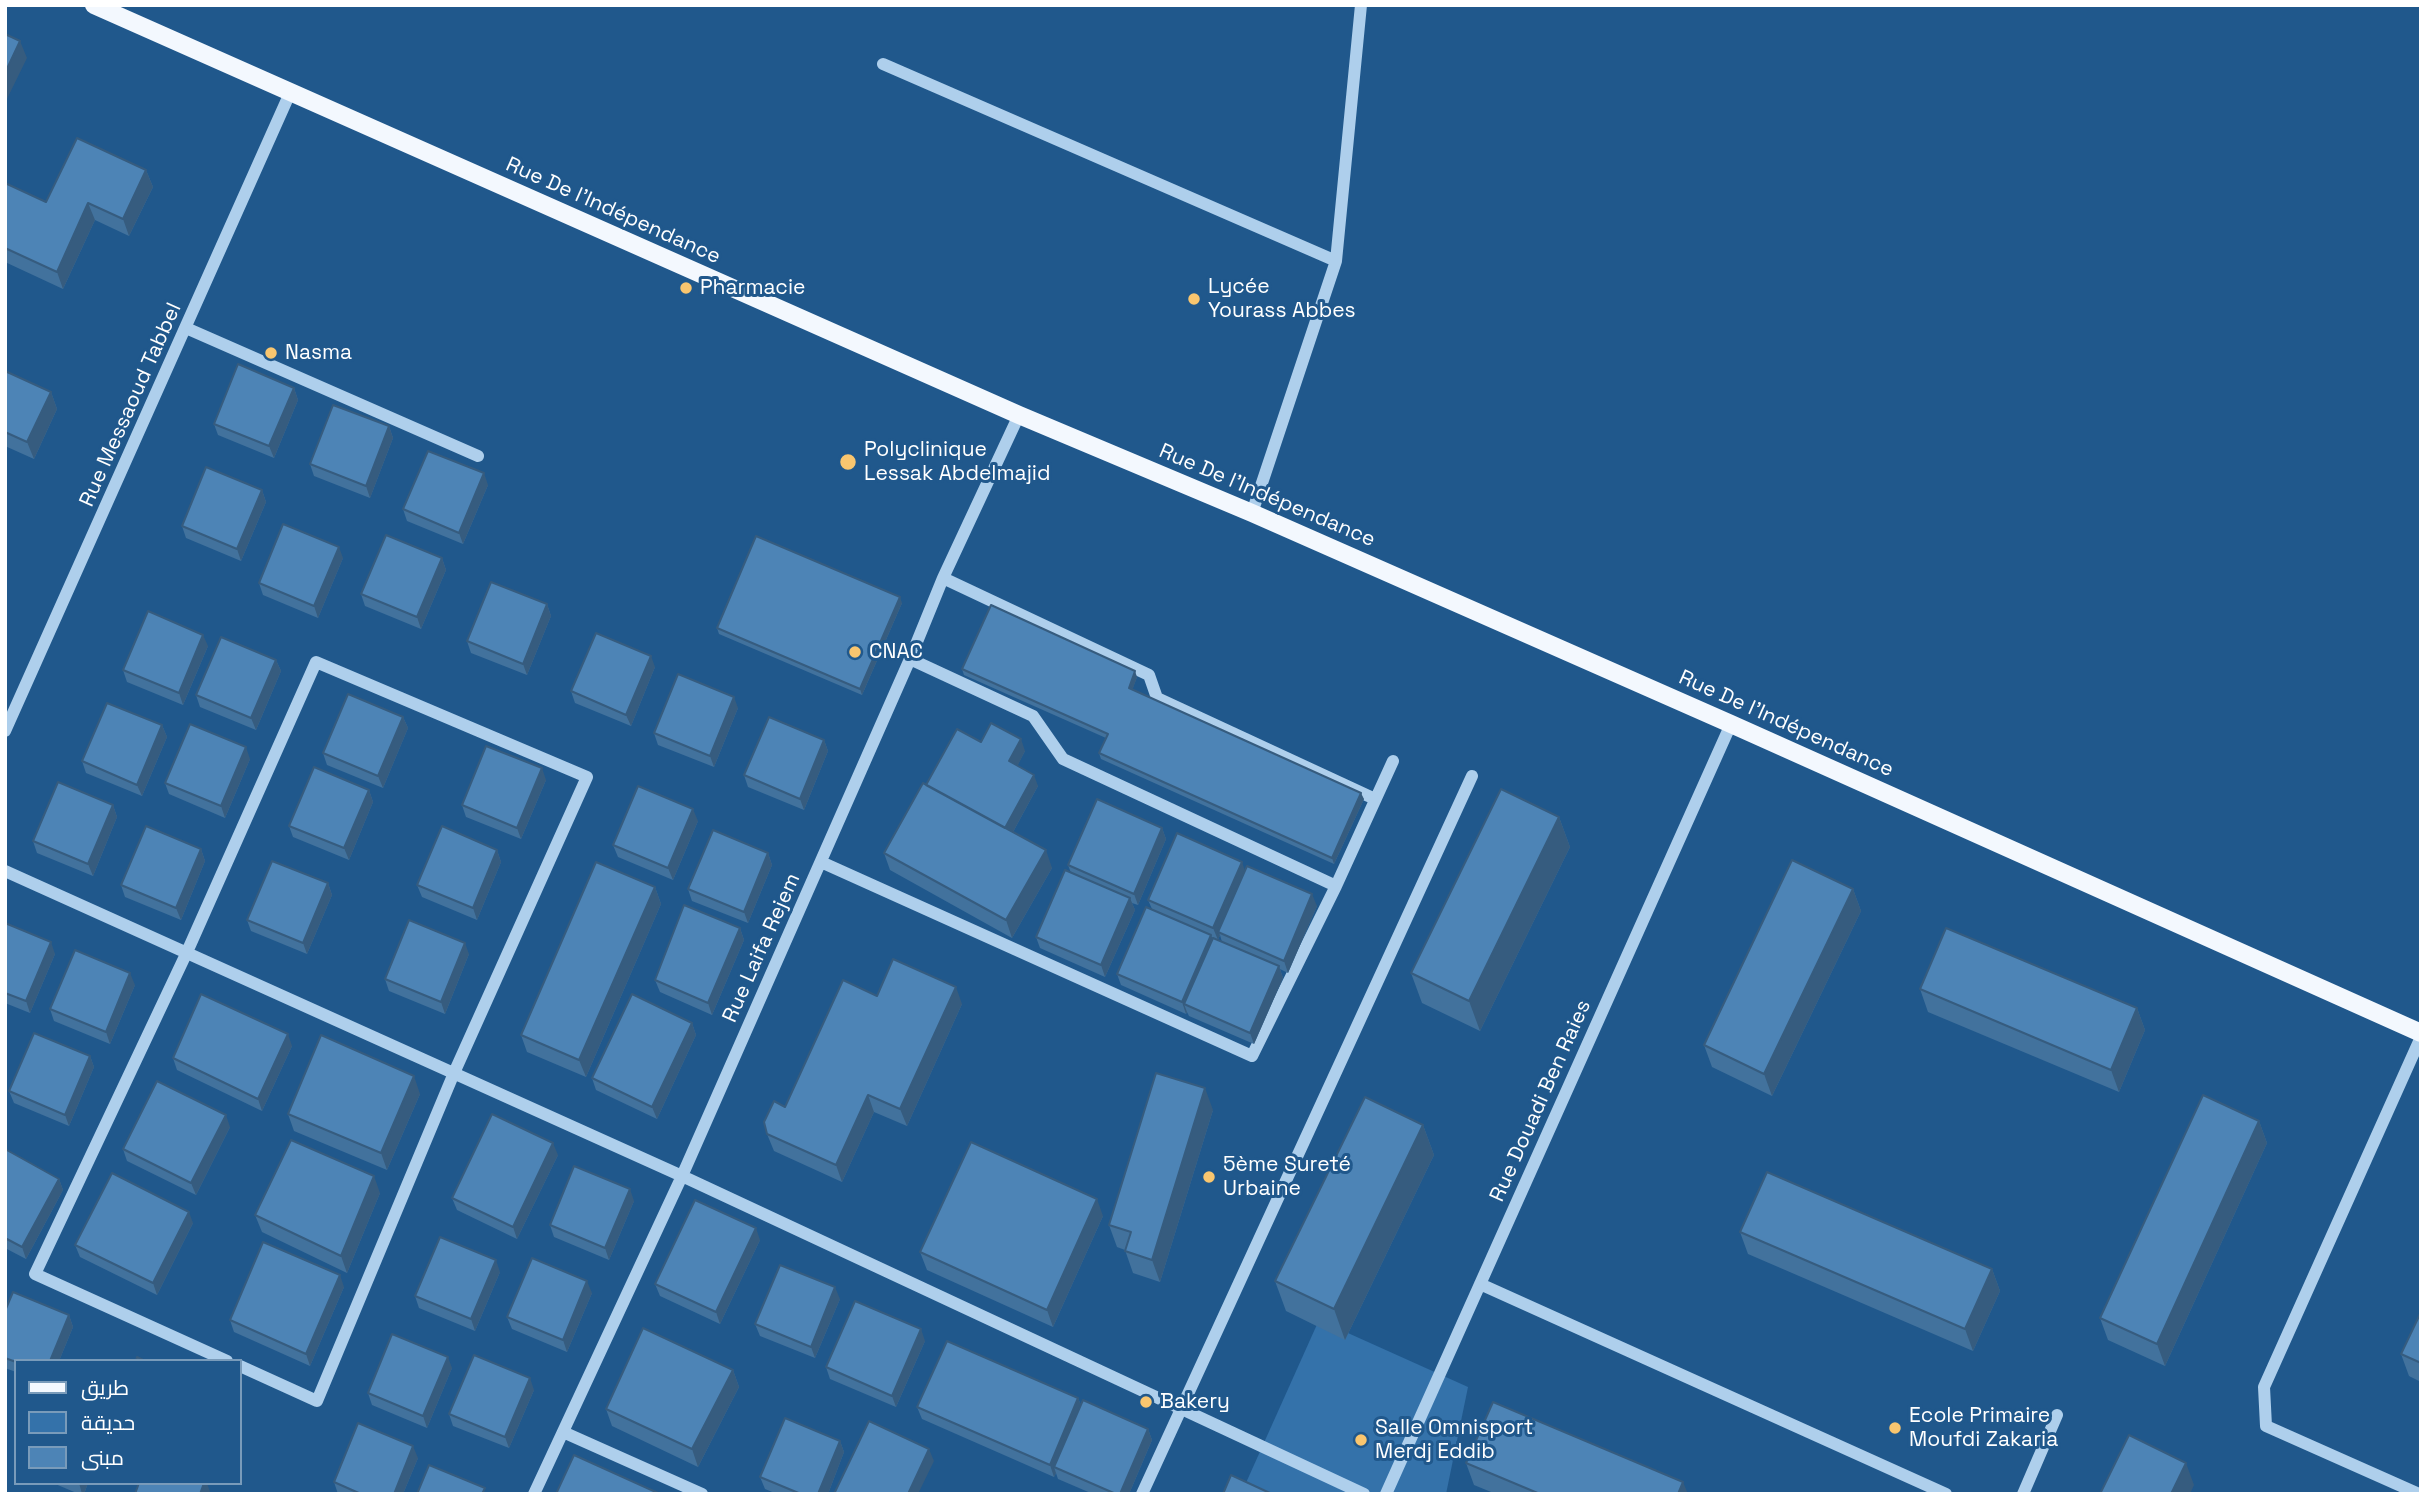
<!DOCTYPE html>
<meta charset="utf-8">
<style>
body{margin:0}
#map{position:relative;width:2426px;height:1499px;overflow:hidden;background:#20588c;font-family:"Space Grotesk",Cairo,sans-serif}
canvas{display:block}
.frame{position:absolute;inset:0;border:7px solid #fff;pointer-events:none}
.legend{position:absolute;left:14px;top:1359px;width:228px;height:126px;box-sizing:border-box;background:#20588c;border:2px solid #799bba;margin:0;padding:9px 12px;list-style:none;font-size:21px;color:#fff}
.legend li{display:flex;align-items:center;gap:14px;height:35px}
.legend b{width:35px;border:2px solid #799bba}
</style>
<div id="map">
<canvas width="2426" height="1499"></canvas>
<div class="frame"></div>
<ul class="legend">
<li><b style="height:9px;background:#f3f8fe"></b>طريق</li>
<li><b style="height:19px;background:#3472aa"></b>حديقة</li>
<li><b style="height:19px;background:#4d84b6"></b>مبنى</li>
</ul>
</div>
<script>
const ctx = document.querySelector('canvas').getContext('2d');
ctx.lineJoin = 'round';
function paint(path, color) { ctx.fillStyle = color; ctx.fill(path, 'evenodd'); }
function stroke(path, color, width, dash) { ctx.strokeStyle = color; ctx.lineWidth = width; ctx.lineCap = dash ? 'butt' : 'round'; ctx.setLineDash(dash || []); ctx.stroke(path); }
function drawText(font, color, halo, rows, align = 'center') {
  ctx.font = font + ' "Space Grotesk",sans-serif'; ctx.lineWidth = 6; ctx.setLineDash([]); ctx.textBaseline = 'middle'; ctx.strokeStyle = halo; ctx.fillStyle = color; for (const [text, x, y, turn = 0] of rows) {
    ctx.save(); ctx.translate(x, y); ctx.rotate((+turn || 0) * Math.PI / 180); ctx.textAlign = isNaN(turn) ? turn : align; if (halo) ctx.strokeText(text, 0, 0); ctx.fillText(text, 0, 0); ctx.restore();
  }
}
const green = new Path2D(`
 M1319,1320l149,67 -22,107h-205z`);
const minor = new Path2D(`
 M883,64l453,197
 M186,328l292,128
 M1252,513l84,-252 25,-256
 M943,578l206,97 8,23 218,101
 M910,659l123,57 30,43 273,127
 M5,731l285,-638
 M821,862l431,194 84,-170 57,-125
 M5,871l677,305 682,318
 M1480,1284l466,210
 M227,1361l-192,-87 152,-322 129,-290 271,115 -133,296 -137,328 -77,-35
 M563,1432l139,62
 M534,1494l148,-318 228,-517 33,-81 76,-163
 M1142,1494l330,-718
 M1386,1494l345,-770
 M2023,1494l34,-79
 M2419,1494l-153,-68 -2,-39 157,-350`);
const major = new Path2D(`
 M94,5l925,410 233,98 479,211 690,309`);
const wall = new Path2D(`
 M146,170l7,17 -24,49 -34,-16 -32,69 -58,-27v-79l41,19z
 M5,371l46,21 6,17 -23,50 -29,-13z
 M294,388l4,12 -24,58 -56,-23 -4,-11z
 M389,426l4,12 -23,60 -56,-22 -4,-12z
 M488,485l-25,59 -56,-23 -4,-12z
 M262,490l4,12 -25,59 -55,-23 -4,-12z
 M343,558l-25,60 -55,-23 -4,-12z
 M442,558l4,12 -25,59 -56,-23 -4,-12z
 M902,603l-40,92 -143,-61 -2,-6z
 M547,604l4,12 -24,59 -56,-22 -4,-12z
 M208,646l-25,59 -56,-23 -4,-12z
 M276,660l5,11 -25,59 -56,-23 -4,-12z
 M655,667l-24,59 -56,-23 -4,-12z
 M962,669l175,8 -5,13 232,109 -30,65 -233,-105 -2,-6 7,-15 -142,-63z
 M738,708l-24,59 -56,-22 -4,-12z
 M403,717l5,11 -25,60 -56,-23 -4,-12z
 M162,725l5,12 -25,59 -56,-23 -4,-12z
 M824,740l4,11 -24,59 -56,-23 -4,-12z
 M981,742l44,9 -8,15 21,20 -25,46 39,36 -40,70 -122,-68 -6,-17 42,-68z
 M250,759l-25,59 -56,-24 -4,-11z
 M546,780l-25,59 -55,-22 -4,-12z
 M369,790l4,12 -24,58 -56,-23 -4,-11z
 M113,805l4,12 -24,59 -56,-23 -4,-12z
 M1559,817l11,30 -90,184 -58,-28 -11,-30z
 M698,821l-25,59 -55,-23 -5,-12z
 M1162,828l4,11 -28,66 -6,-2 3,7 -30,67 -65,-29 -4,-11 35,-64 -3,-8z
 M201,849l4,12 -24,59 -56,-23 -4,-12z
 M497,850l4,12 -24,58 -55,-23 -5,-12z
 M768,853l4,12 -24,58 -56,-22 -4,-12z
 M1245,870l72,36 -29,67 -8,-4 3,9 -29,66 -65,-28 -2,-4 -1,2 -65,-29 -4,-11 35,-65 -4,-9zM1220,935l2,7 -9,-3 -1,-2 6,3z
 M328,883l4,12 -25,59 -56,-23 -4,-11z
 M655,887l6,17 -75,173 -59,-25 -6,-17z
 M1853,889l8,22 -89,185 -60,-29 -8,-22z
 M5,923l50,31 -25,59 -25,-10z
 M740,928l4,12 -32,75 -52,-23 -5,-12z
 M469,954l-24,60 -56,-23 -4,-12z
 M135,985l-25,59 -56,-23 -4,-12z
 M1920,989l217,19 8,22 -26,62 -191,-80z
 M877,996l85,8 -55,122 -33,-14 -32,70 -68,-31 -7,-17 18,-27z
 M692,1023l4,12 -39,84 -61,-29 -4,-12z
 M292,1046l-30,65 -85,-41 -4,-12z
 M90,1056l4,11 -25,59 -55,-23 -5,-12z
 M420,1094l-33,76 -93,-39 -6,-17z
 M1213,1110l-53,172 -27,-9 -8,-23 -8,-3 -8,-22z
 M2259,1121l8,22 -102,223 -57,-26 -8,-22z
 M1423,1125l11,30 -89,185 -59,-29 -11,-30z
 M230,1127l-34,68 -69,-34 -4,-12z
 M5,1149l54,30 4,11 -37,69 -21,-11z
 M558,1155l-41,84 -60,-29 -5,-12z
 M380,1193l-33,80 -85,-41 -7,-17z
 M634,1201l-25,59 -55,-23 -4,-12z
 M1103,1216l-50,111 -126,-57 -7,-18z
 M193,1223l-36,72 -77,-38 -5,-12z
 M1740,1232l252,37 8,22 -27,60 -225,-97z
 M760,1240l-40,84 -60,-28 -5,-12z
 M500,1272l-25,59 -56,-23 -4,-12z
 M344,1287l-34,79 -76,-34 -4,-12z
 M592,1293l-25,59 -55,-23 -5,-12z
 M840,1299l-25,59 -55,-22 -5,-12z
 M5,1311l64,4 4,12 -14,34h-43v11l-11,-4z
 M2421,1312v70l-12,-6 -8,-22z
 M925,1341l-29,66 -66,-28 -4,-12z
 M452,1368l-25,60 -55,-23 -4,-12z
 M733,1370l6,17 -41,80 -86,-41 -6,-17z
 M534,1390l-25,58 -56,-22 -4,-12z
 M1078,1398l3,7 67,24 4,11 -23,54h-36l-35,-15 -2,-6 -2,4 -132,-58 -5,-12z
 M840,1441l4,11 -16,42h-51l-12,-5 -5,-12z
 M418,1458l-15,36h-65l-4,-12z
 M1466,1463l222,31h-192l-22,-9z
 M53,1483h35l-4,11h-5z`);
const shadedWall = new Path2D(`
 M20,41l7,17 -22,45v-30z
 M146,170l7,17 -24,49 -6,-17z
 M88,203l7,17 -32,69 -6,-17z
 M294,388l4,12 -24,58 -5,-12z
 M51,392l6,17 -23,50 -7,-17z
 M389,426l4,12 -23,60 -4,-12z
 M484,473l4,12 -25,59 -4,-11z
 M262,490l4,12 -25,59 -4,-12z
 M339,547l4,11 -25,60 -4,-12z
 M442,558l4,12 -25,59 -4,-12z
 M900,597l2,6 -40,92 -2,-6z
 M547,604l4,12 -24,59 -4,-11z
 M203,635l5,11 -25,59 -4,-12z
 M651,656l4,11 -24,59 -5,-11z
 M276,660l5,11 -25,59 -5,-12z
 M1135,671l2,6 -6,17 -2,-6z
 M734,697l4,11 -24,59 -4,-11z
 M403,717l5,11 -25,60 -5,-12z
 M162,725l5,12 -25,59 -5,-11z
 M1021,739l4,12 -11,22 -5,-12z
 M824,740l4,11 -24,59 -4,-11z
 M246,747l4,12 -25,59 -4,-12z
 M542,768l4,12 -25,59 -4,-11z
 M1034,775l4,11 -31,57 -4,-12z
 M369,790l4,12 -24,58 -5,-12z
 M1361,793l3,6 -30,65 -2,-6z
 M113,805l4,12 -24,59 -5,-12z
 M693,809l5,12 -25,59 -5,-12z
 M1559,817l11,30 -90,184 -11,-30z
 M1162,828l4,11 -28,66 -4,-11z
 M201,849l4,12 -24,59 -5,-12z
 M497,850l4,12 -24,58 -4,-12z
 M1046,850l6,18 -40,70 -6,-18z
 M768,853l4,12 -24,58 -4,-11z
 M1242,862l4,12 -28,58 2,3 -2,5 -5,-12z
 M328,883l4,12 -25,59 -4,-11z
 M655,887l6,17 -75,173 -7,-17z
 M1853,889l8,22 -89,185 -8,-22z
 M1312,894l5,12 -29,67 -4,-12z
 M1130,898l5,12 -30,67 -4,-12z
 M740,928l4,12 -32,75 -4,-12z
 M1211,935l5,12 -32,57 3,8 -1,2 -4,-12z
 M51,942l4,12 -25,59 -4,-12z
 M465,943l4,11 -24,60 -4,-12z
 M1279,966l4,12 -29,66 -4,-11z
 M130,973l5,12 -25,59 -4,-12z
 M956,987l6,17 -55,122 -7,-17z
 M2137,1008l8,22 -26,62 -8,-22z
 M692,1023l4,12 -39,84 -5,-12z
 M288,1034l4,12 -30,65 -4,-12z
 M90,1056l4,11 -25,59 -4,-11z
 M414,1076l6,18 -33,76 -6,-17z
 M1205,1088l8,22 -53,172 -8,-22z
 M868,1095l6,17 -32,70 -6,-17z
 M226,1115l4,12 -34,68 -5,-12z
 M2259,1121l8,22 -102,223 -8,-22z
 M1423,1125l11,30 -89,185 -11,-31z
 M553,1143l5,12 -41,84 -4,-12z
 M374,1176l6,17 -33,80 -6,-17z
 M59,1179l4,11 -37,69 -4,-12z
 M630,1189l4,12 -25,59 -4,-12z
 M1097,1199l6,17 -50,111 -6,-17z
 M189,1212l4,11 -36,72 -4,-12z
 M756,1228l4,12 -40,84 -4,-12z
 M496,1260l4,12 -25,59 -4,-12z
 M1992,1269l8,22 -27,60 -8,-22z
 M340,1275l4,12 -34,79 -4,-12z
 M587,1281l5,12 -25,59 -4,-12z
 M835,1287l5,12 -25,59 -4,-11z
 M69,1315l4,12 -14,34h-9z
 M921,1329l4,12 -29,66 -4,-11z
 M448,1357l4,11 -25,60 -4,-12z
 M733,1370l6,17 -41,80 -6,-18z
 M530,1378l4,12 -25,58 -4,-11z
 M1078,1398l5,12 -29,57 2,6 -2,4 -4,-12z
 M1148,1429l4,11 -23,54h-9z
 M840,1441l4,11 -16,42h-10z
 M413,1446l5,12 -15,36h-9z
 M929,1449l5,12 -16,33h-10z
 M2186,1463l8,22 -4,9h-19z
 M1683,1482l5,12h-10z
 M79,1483h9l-4,11h-2z
 M204,1483h3l3,9 -1,2h-9z`);
const building = new Path2D(`
 M5,34l15,7 -15,32z
 M77,138l69,32 -23,49 -35,-16 -31,69 -52,-24v-65l41,19z
 M238,364l56,24 -25,58 -55,-22z
 M5,371l46,21 -24,50 -22,-10z
 M333,405l56,21 -23,60 -56,-22z
 M428,451l56,22 -25,60 -56,-24z
 M206,467l56,23 -25,59 -55,-23z
 M283,524l56,23 -25,59 -55,-23z
 M386,535l56,23 -25,59 -56,-23z
 M756,536l144,61 -40,92 -143,-61z
 M491,582l56,22 -24,60 -56,-23z
 M991,605l144,66 -6,17 232,105 -29,65 -233,-105 9,-19 -146,-65z
 M148,611l55,24 -24,58 -56,-23z
 M596,633l55,23 -25,59 -55,-24z
 M221,637l55,23 -25,58 -55,-23z
 M678,674l56,23 -24,59 -56,-23z
 M348,694l55,23 -25,59 -55,-23z
 M107,703l55,22 -25,60 -55,-24z
 M769,717l55,23 -24,59 -56,-24z
 M991,723l30,16 -12,22 25,14 -29,53 -79,-43 31,-56 24,13z
 M190,724l56,23 -25,59 -56,-23z
 M486,746l56,22 -25,60 -55,-23z
 M314,767l55,23 -25,58 -55,-22z
 M58,782l55,23 -25,59 -55,-23z
 M923,783l123,67 -40,70 -122,-67z
 M638,786l55,23 -25,59 -55,-23z
 M1501,789l58,28 -90,184 -58,-28z
 M1097,799l65,29 -28,66 -66,-29z
 M146,826l55,23 -25,59 -55,-23z
 M442,826l55,24 -24,58 -56,-23z
 M713,830l55,23 -24,59 -56,-23z
 M1177,833l65,29 -29,66 -65,-28z
 M1792,860l61,29 -89,185 -60,-29z
 M272,861l56,22 -25,60 -56,-23z
 M596,862l59,25 -76,173 -58,-25z
 M1247,866l65,28 -28,67 -66,-29z
 M1065,870l65,28 -29,67 -65,-28z
 M684,905l56,23 -32,75 -53,-23z
 M1146,907l65,28 -29,67 -65,-28z
 M409,920l56,23 -24,59 -56,-23z
 M5,923l46,19 -25,59 -21,-8z
 M1946,928l191,80 -26,62 -191,-81z
 M1213,938l66,28 -29,67 -66,-29z
 M75,950l55,23 -24,59 -56,-23z
 M893,959l63,28 -56,122 -32,-14 -32,70 -69,-31 -3,-12 10,-21 11,6 58,-127 34,16z
 M201,994l87,40 -30,65 -85,-41z
 M632,994l60,29 -40,84 -60,-29z
 M34,1033l56,23 -25,59 -56,-24z
 M321,1035l93,41 -33,77 -93,-39z
 M1156,1073l49,15 -53,172 -27,-9 6,-19 -22,-7z
 M157,1081l69,34 -35,68 -68,-34z
 M2203,1095l56,26 -102,223 -57,-26z
 M1365,1097l58,28 -89,184 -59,-28z
 M492,1114l61,29 -40,84 -61,-29z
 M291,1140l83,36 -33,80 -86,-41z
 M971,1142l126,57 -50,111 -127,-58z
 M5,1149l54,30 -37,68 -17,-9z
 M574,1166l56,23 -25,59 -55,-23z
 M1767,1172l225,97 -27,60 -225,-97z
 M112,1173l77,39 -36,71 -78,-38z
 M695,1200l61,28 -40,84 -61,-28z
 M440,1237l56,23 -25,59 -56,-23z
 M263,1242l77,33 -34,79 -76,-34z
 M532,1258l55,23 -24,59 -56,-23z
 M780,1265l55,22 -24,60 -56,-23z
 M13,1292l56,23 -19,46h-34v1l-11,-4v-47z
 M855,1301l66,28 -29,67 -66,-29z
 M2421,1312v51l-20,-9z
 M643,1328l90,42 -41,79 -86,-40z
 M392,1334l56,23 -25,59 -55,-23z
 M947,1341l131,57 -28,67 -133,-58z
 M474,1355l56,23 -25,59 -56,-23z
 M137,1357l8,4h-9z
 M1083,1400l65,29 -28,65h-4l-62,-27z
 M1493,1402l190,80 -5,12h-138l-74,-31z
 M785,1418l55,23 -22,53h-17l-41,-17z
 M869,1421l60,28 -21,45h-74z
 M358,1423l55,23 -19,48h-33l-27,-12z
 M2129,1435l57,28 -15,31h-71z
 M574,1455l84,38 -102,1z
 M429,1465l56,23 -3,6h-65z
 M1231,1475l41,19h-49z
 M139,1483h65l-4,11h-65z`);
const markers = [
 [686,288,7,"#f9c66f"],
 [1194,299,7,"#f9c66f"],
 [271,353,7,"#f9c66f"],
 [848,462,9,"#f9c66f"],
 [855,652,7,"#f9c66f"],
 [1209,1177,7,"#f9c66f"],
 [1146,1402,7,"#f9c66f"],
 [1895,1428,7,"#f9c66f"],
 [1361,1440,7,"#f9c66f"]
];
const streetNames = [
 ["Rue De l'Indépendance",613,211,24],
 ["Rue Messaoud Tabbel",131,405,-66],
 ["Rue De l'Indépendance",1267,496,23],
 ["Rue De l'Indépendance",1786,724,24],
 ["Rue Laifa Rejem",762,948,-66],
 ["Rue Douadi Ben Raies",1541,1101,-66]
];
const poiNames = [
 ["Lycée",1208,287],
 ["Yourass Abbes",1208,311],
 ["Pharmacie",700,288],
 ["Nasma",285,353],
 ["Polyclinique",864,450],
 ["Lessak Abdelmajid",864,474],
 ["CNAC",869,652],
 ["5ème Sureté",1223,1165],
 ["Urbaine",1223,1189],
 ["Bakery",1160,1402],
 ["Ecole Primaire",1909,1416],
 ["Moufdi Zakaria",1909,1440],
 ["Salle Omnisport",1375,1428],
 ["Merdj Eddib",1375,1452]
];
paint(green, '#3472aa');
stroke(minor, '#aecfec', 12);
stroke(major, '#f3f8fe', 18);
paint(wall, '#42729d');
paint(shadedWall, '#365c7f');
paint(building, '#4d84b6');
stroke(building, '#365c7f', 2);
for (const [x, y, r, color] of markers) { const dot = new Path2D(); dot.arc(x, y, r, 0, 2 * Math.PI); ctx.fillStyle = color; ctx.fill(dot); stroke(dot, '#20588c', 2.5); }
drawText('21px', '#fff', '#20588c', streetNames);
drawText('21px', '#fff', '#20588c', poiNames, 'left');
</script>
